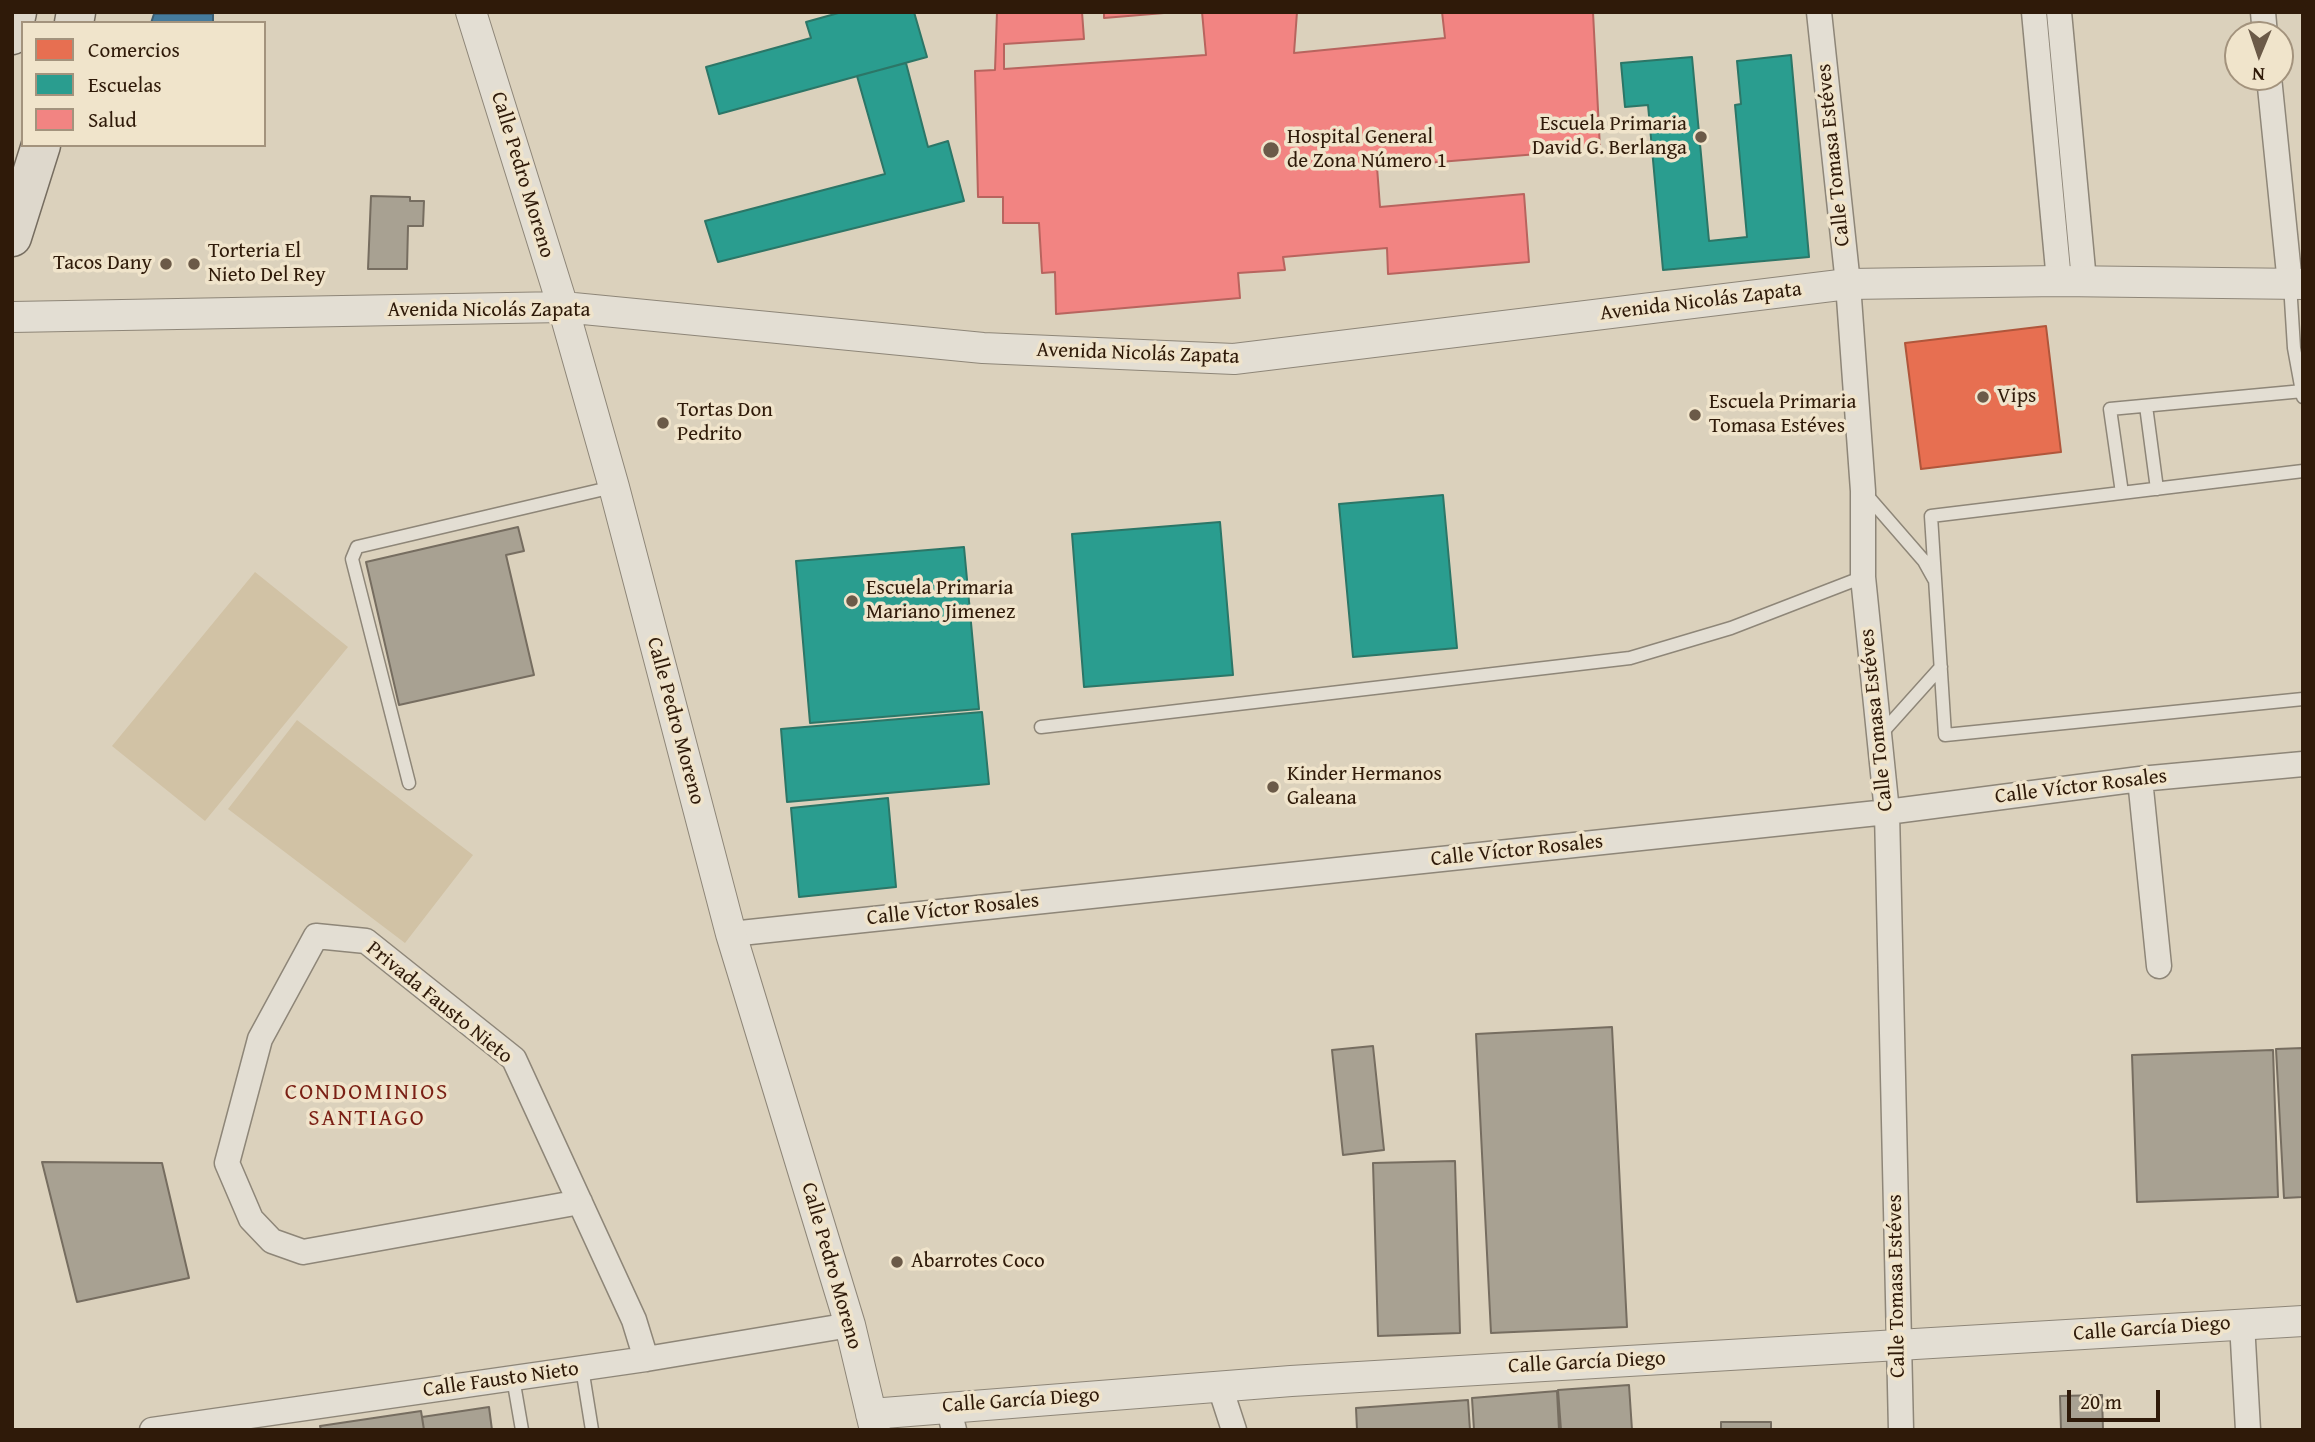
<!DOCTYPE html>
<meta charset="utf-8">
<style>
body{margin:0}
#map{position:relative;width:2315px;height:1442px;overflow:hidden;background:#dbd1bc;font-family:"Gentium Book Plus",serif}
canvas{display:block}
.frame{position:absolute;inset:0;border:14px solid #2f1a09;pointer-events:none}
.legend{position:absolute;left:21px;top:21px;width:245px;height:126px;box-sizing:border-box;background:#f0e4cb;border:2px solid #a3937d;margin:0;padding:9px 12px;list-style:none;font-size:21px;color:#2f1a09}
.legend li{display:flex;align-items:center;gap:14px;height:35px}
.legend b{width:35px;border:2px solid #a3937d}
.north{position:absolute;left:2224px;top:21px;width:70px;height:70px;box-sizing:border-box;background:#f0e4cb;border:2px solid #a3937d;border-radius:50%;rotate:182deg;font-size:19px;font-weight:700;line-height:28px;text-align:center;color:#2f1a09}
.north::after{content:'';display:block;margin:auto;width:24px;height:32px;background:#6b5a48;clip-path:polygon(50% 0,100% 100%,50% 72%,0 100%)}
.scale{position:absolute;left:2067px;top:1390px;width:93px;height:32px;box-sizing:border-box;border:4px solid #2f1a09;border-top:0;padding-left:9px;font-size:21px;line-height:24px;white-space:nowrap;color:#2f1a09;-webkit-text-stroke:5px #f0e4cb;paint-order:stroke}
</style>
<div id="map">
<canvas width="2315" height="1442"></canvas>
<div class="frame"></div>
<ul class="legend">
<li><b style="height:19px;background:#e76f51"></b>Comercios</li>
<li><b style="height:19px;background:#2a9d8f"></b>Escuelas</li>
<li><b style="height:19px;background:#f28482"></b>Salud</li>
</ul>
<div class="north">N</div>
<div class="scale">20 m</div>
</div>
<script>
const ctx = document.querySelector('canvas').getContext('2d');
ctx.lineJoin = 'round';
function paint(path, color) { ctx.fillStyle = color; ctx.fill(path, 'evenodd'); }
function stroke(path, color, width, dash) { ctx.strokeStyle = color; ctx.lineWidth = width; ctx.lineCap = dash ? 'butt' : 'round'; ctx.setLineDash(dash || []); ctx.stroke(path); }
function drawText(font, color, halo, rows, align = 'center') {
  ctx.font = font + ' "Gentium Book Plus",serif'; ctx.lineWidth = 7; ctx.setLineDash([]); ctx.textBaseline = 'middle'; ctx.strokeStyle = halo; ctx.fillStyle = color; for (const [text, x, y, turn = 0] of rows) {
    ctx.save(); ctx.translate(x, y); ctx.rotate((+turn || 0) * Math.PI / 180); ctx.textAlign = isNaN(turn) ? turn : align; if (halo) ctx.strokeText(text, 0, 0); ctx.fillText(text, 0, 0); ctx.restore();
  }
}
const green = new Path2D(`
 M255,572l93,75 -143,174 -93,-75z
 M297,720l176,135 -68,88 -177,-134z`);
const shops = new Path2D(`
 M2046,326l15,126 -140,17 -16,-126z`);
const schools = new Path2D(`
 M842,12h72l13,45 -208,57 -13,-47 105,-29 -5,-16z
 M1791,55l18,202 -146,13 -15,-165 -23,2 -4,-44 71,-6 17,184 38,-4 -12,-132 6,-1 -4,-43z
 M906,63l22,84 20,-6 16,60 -246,61 -13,-41 180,-47 -28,-98z
 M1443,495l14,153 -104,9 -14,-153z
 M1220,522l13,153 -149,12 -12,-153z
 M964,547l15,162 -169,14 -14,-162z
 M982,712l7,72 -202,18 -6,-73z
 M888,798l8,89 -97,10 -8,-89z`);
const health = new Path2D(`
 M997,12h85l2,27 -80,5v25l202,-14 -4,-43h95l-3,41 151,-15 -3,-26h151l7,137 -223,18 3,40 144,-13 5,68 -141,12 -1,-26 -104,9 2,13 -47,3 2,25 -184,16 -1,-42 -13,1 -3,-50h-36v-26h-25l-3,-126 20,-1z
 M1104,12h72l-72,6z`);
const public = new Path2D(`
 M154,14h59v9h-62z`);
const building = new Path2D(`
 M371,196l39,1v4h14l-1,25h-15l-1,43h-39z
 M518,527l6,24 -18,4 28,120 -135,30 -33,-143z
 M1612,1027l15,300 -136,6 -15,-299z
 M1373,1046l11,104 -41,5 -11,-105z
 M2303,1048v149l-19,1 -8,-149z
 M2273,1050l5,147 -141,5 -5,-147z
 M1455,1161l5,172 -82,3 -5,-173z
 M42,1162l120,1 27,115 -112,24z
 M1629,1385l3,45h-71l-3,-40z
 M1557,1391l2,39h-85l-2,-32z
 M2102,1395l1,35h-42l-1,-34z
 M1468,1400l2,30h-113l-1,-22z
 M489,1407l3,23h-68l-2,-13z
 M421,1411l3,19h-103l-1,-4z
 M1721,1422h50v8h-50z`);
const service = new Path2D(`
 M2290,284l4,64 9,49
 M2146,406l11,83
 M2303,471l-372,45 14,219 358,-36
 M1864,492l60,69 10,18
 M2122,493l-12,-84 193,-18
 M1041,727l589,-69 101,-30 132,-51
 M1880,735l61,-68
 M409,783l-57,-224 5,-12 256,-60
 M582,1368l10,62
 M513,1378l9,52`);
const minor = new Path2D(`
 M1819,12l29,272 15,207v86l24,235 14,618
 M2034,12l25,269
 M2059,12l25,269
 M2263,12l2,23
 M2269,77l21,207
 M2140,779l19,187
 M731,934l1156,-122 253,-33 163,-15
 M580,1202l-277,50 -31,-11 -21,-22 -24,-56 33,-124 56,-103 50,5 148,118 120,261 12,39
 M2242,1323l6,107
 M1220,1387l14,43
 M948,1406l6,24
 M152,1430l494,-71 204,-34`);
const tertiary = new Path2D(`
 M471,12l92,295 51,180 117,447 119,391 25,105
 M12,317l551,-10 420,41 251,11 614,-75 211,-3 244,3
 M871,1414l420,-33 1012,-60`);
const primary = new Path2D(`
 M74,23l2,-11
 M12,35l5,-23
 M12,237l29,-92`);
const markers = [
 [1701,137,7,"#6b5a48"],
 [1271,150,9,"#6b5a48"],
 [166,264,7,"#6b5a48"],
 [194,264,7,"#6b5a48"],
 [1983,397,7,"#6b5a48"],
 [1695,415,7,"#6b5a48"],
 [663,423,7,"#6b5a48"],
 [852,601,7,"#6b5a48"],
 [1273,787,7,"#6b5a48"],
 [897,1262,7,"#6b5a48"]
];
const poiNames = [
 ["Escuela Primaria",1687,125,"right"],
 ["David G. Berlanga",1687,149,"right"],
 ["Hospital General",1287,138],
 ["de Zona Número 1",1287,162],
 ["Torteria El",208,252],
 ["Nieto Del Rey",208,276],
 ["Tacos Dany",152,264,"right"],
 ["Vips",1997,397],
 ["Escuela Primaria",1709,403],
 ["Tomasa Estéves",1709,427],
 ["Tortas Don",677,411],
 ["Pedrito",677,435],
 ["Escuela Primaria",866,589],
 ["Mariano Jimenez",866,613],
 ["Kinder Hermanos",1287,775],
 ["Galeana",1287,799],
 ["Abarrotes Coco",911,1262]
];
const streetNames = [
 ["Calle Tomasa Estéves",1834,155,-96],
 ["Calle Pedro Moreno",522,175,73],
 ["Avenida Nicolás Zapata",1701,302,-7],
 ["Avenida Nicolás Zapata",489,311],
 ["Avenida Nicolás Zapata",1138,354,2],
 ["Calle Tomasa Estéves",1877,720,-96],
 ["Calle Pedro Moreno",675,721,75],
 ["Calle Víctor Rosales",2081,787,-7],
 ["Calle Víctor Rosales",1517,851,-6],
 ["Calle Víctor Rosales",953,910,-6],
 ["Privada Fausto Nieto",439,1003,39],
 ["Calle Pedro Moreno",831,1266,74],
 ["Calle Tomasa Estéves",1897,1286,-91],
 ["Calle García Diego",2152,1329,-4],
 ["Calle García Diego",1587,1363,-3],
 ["Calle Fausto Nieto",501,1380,-8],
 ["Calle García Diego",1021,1401,-4]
];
const neighbourhoodNames = [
 ["CONDOMINIOS",367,1093],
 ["SANTIAGO",367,1119]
];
paint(green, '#d1c2a5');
paint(shops, '#e76f51');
stroke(shops, '#b0563b', 2);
paint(schools, '#2a9d8f');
stroke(schools, '#2c7667', 2);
paint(health, '#f28482');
stroke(health, '#b8645e', 2);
paint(public, '#457b9d');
stroke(public, '#3e5e71', 2);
paint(building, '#a8a192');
stroke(building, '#766d60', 2);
stroke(service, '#8e8678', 15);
stroke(minor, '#8e8678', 27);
stroke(tertiary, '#8e8678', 32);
stroke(primary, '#766d60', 41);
stroke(service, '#e3ded3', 12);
stroke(minor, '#e3ded3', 24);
stroke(tertiary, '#e3ded3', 30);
stroke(primary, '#ded8cc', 38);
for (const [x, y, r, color] of markers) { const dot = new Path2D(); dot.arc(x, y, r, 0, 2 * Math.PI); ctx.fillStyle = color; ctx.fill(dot); stroke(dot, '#f0e4cb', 2.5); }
drawText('21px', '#2f1a09', '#f0e4cb', poiNames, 'left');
drawText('21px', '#2f1a09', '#f0e4cb', streetNames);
ctx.letterSpacing = '2px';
drawText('23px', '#7a1f14', '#f0e4cb', neighbourhoodNames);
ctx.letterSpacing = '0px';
</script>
